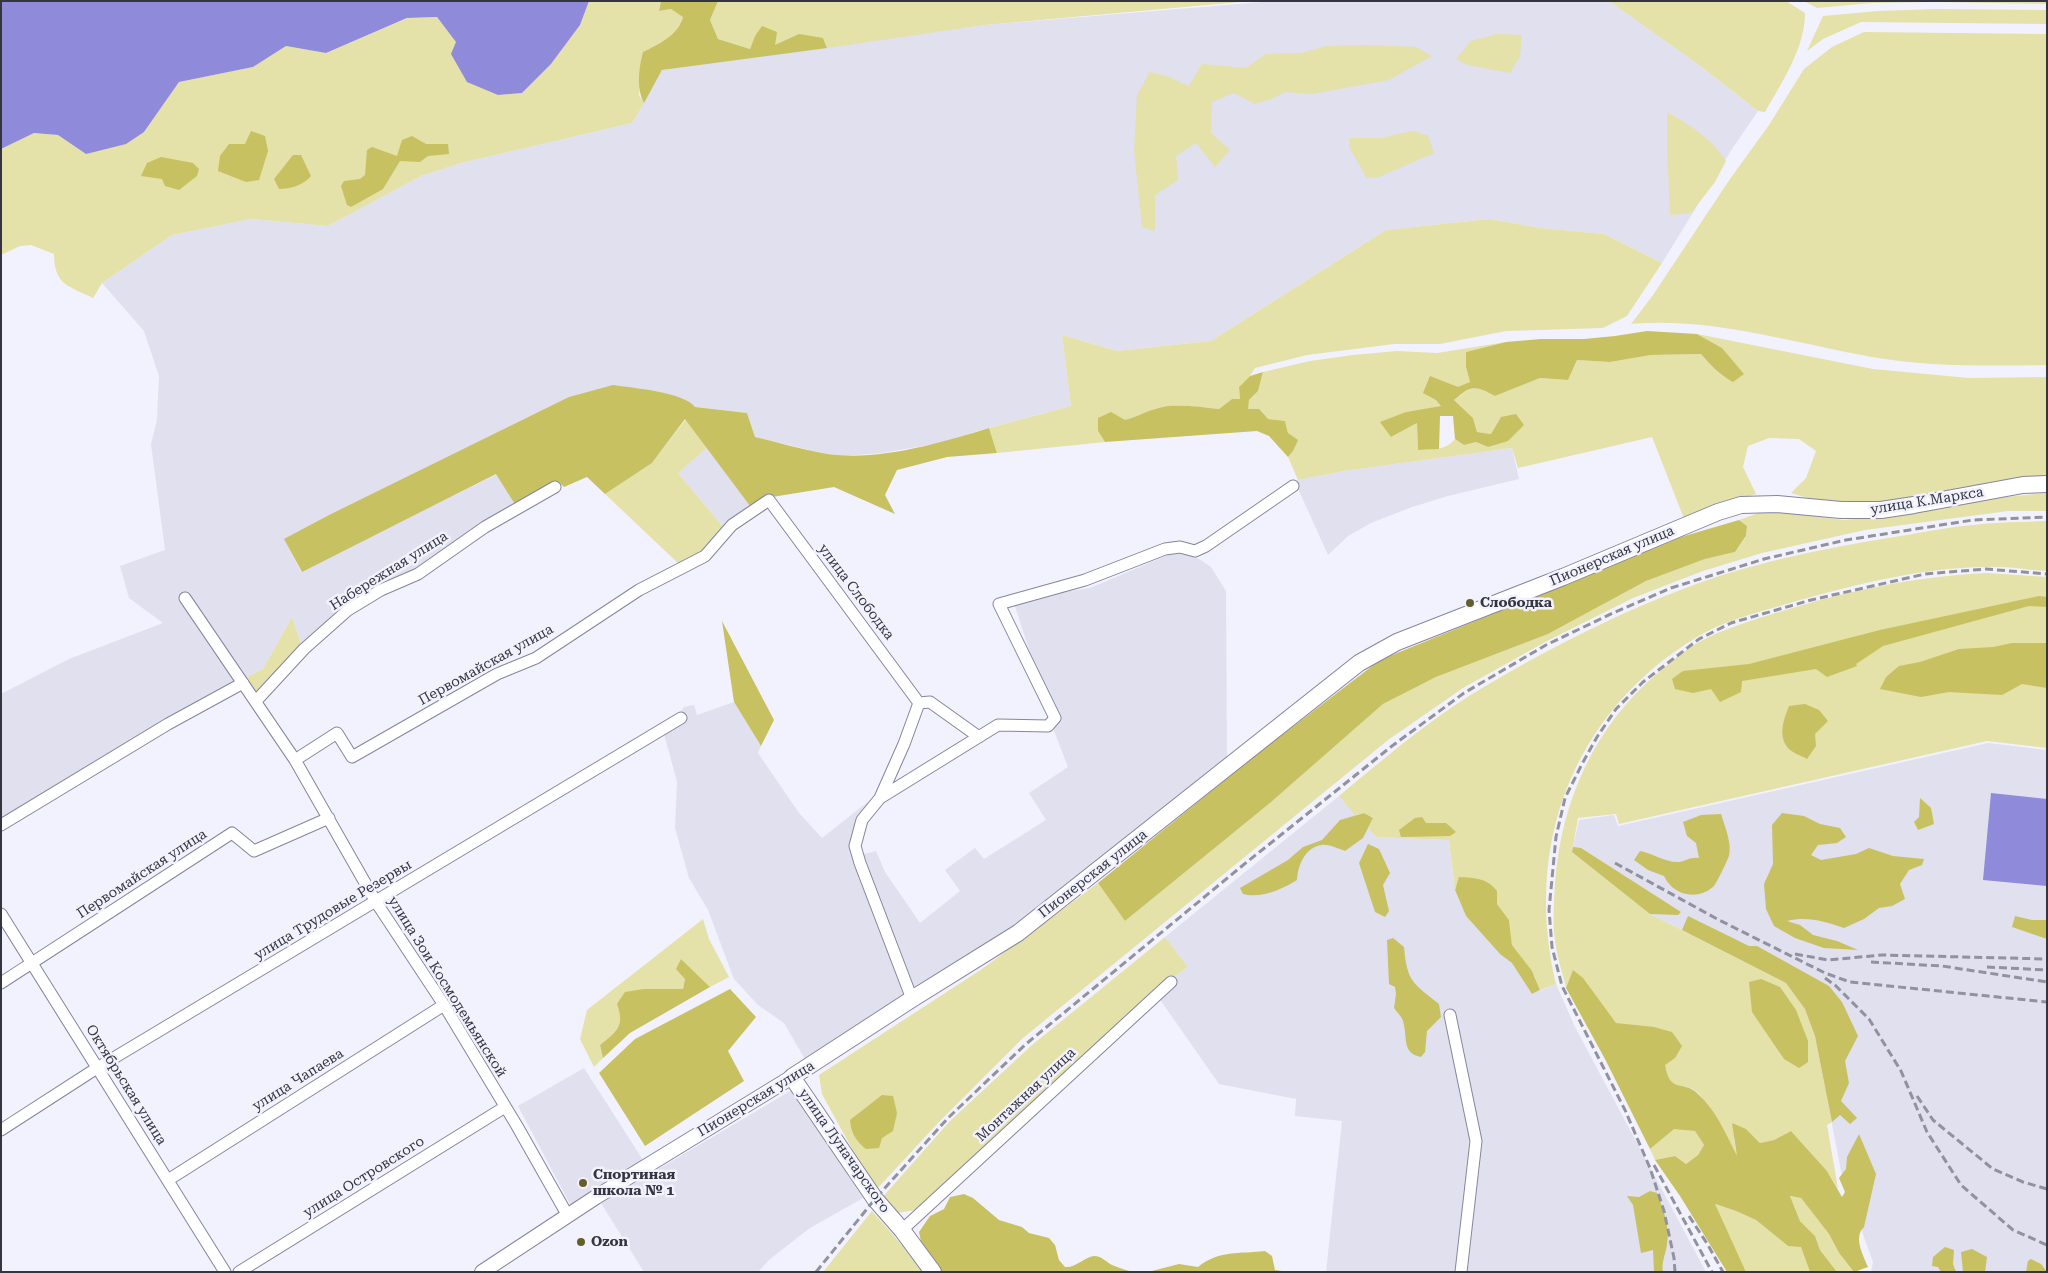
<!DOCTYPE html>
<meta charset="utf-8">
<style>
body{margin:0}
#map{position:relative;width:2048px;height:1273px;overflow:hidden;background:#f2f2fe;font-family:"Roboto Serif",serif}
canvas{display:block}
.frame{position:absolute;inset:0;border:2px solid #353540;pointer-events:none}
</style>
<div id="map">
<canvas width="2048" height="1273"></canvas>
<div class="frame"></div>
</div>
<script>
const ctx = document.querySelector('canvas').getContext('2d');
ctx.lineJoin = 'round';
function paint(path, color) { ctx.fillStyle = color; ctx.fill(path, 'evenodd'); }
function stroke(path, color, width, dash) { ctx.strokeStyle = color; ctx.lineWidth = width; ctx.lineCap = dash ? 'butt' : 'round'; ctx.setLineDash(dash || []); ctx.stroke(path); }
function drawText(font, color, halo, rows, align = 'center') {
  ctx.font = font + ' "Roboto Serif",serif'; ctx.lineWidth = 5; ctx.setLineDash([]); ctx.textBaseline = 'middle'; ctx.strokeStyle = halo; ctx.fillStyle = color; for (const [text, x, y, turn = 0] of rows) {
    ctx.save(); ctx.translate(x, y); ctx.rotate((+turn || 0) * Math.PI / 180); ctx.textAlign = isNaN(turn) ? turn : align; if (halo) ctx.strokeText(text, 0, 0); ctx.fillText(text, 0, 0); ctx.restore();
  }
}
const built = new Path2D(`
 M1275,1h334l90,64 59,46 -26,38 -70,114 -58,-29 -64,-6 -51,-9 -103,11 -175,111 -94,10 -55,-16 9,71 -94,25 -31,11 -64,11 -39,3 -21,-3 -67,-16 -8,-24 -52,-6 -260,57 -106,51 -44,25 16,32 196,-98 19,32 -214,141 -10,-30 -29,52 -55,27 -207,124v-126l68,-35 94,-36 -34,-25 -9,-32 45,-16 -14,-106 6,-24 2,-44 -15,-45 -42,-48 70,-48 79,-16 77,7 93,-50 40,-13 171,-40 30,-53 323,-45z
 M707,448l43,58 -26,22 -46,-55z
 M1512,448l7,31 -71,17 -36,11 -41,16 -23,13 -20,19 -33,-73 3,-2 46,-9z
 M1180,550l16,7 15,10 15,24 1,168 -214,170 -99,62 -51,-130 1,-7 12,-3 9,21 35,51 40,-32 -15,-21 30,-22 9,11 62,-39 -17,-27 39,-26 -15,-39 7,-13 -28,-56 -17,-53 22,-10 53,-8z
 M734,702l27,44 -3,7 41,60 23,25 52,-41 -22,49 54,149 -100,66 -22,-38 -26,-18 -24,-26 -26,-69 -19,-32 -14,-50 2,-46 -16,-59 18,-9 5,-7 10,-2 3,10z
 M1988,743l59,7v522h-176l2,-10 -31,-86 -27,-140 -29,-53 -136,-69 -78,-62 7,-32 35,-5 4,11z
 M1339,796l37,41 73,3 6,50 11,26 34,38 12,8 20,32 24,-10 19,43 131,245h-380l16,-151 -47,-5 1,-17 -77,-15 -65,-93 34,-24 -23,-30z
 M584,1068l59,92 -72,46 -53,-100z
 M792,1090l71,108 -53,30 -40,31 -12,13h-114l-43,-69z`);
const green = new Path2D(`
 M589,1h72l-2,10 12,-2 12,7c-5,19 -24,28 -40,36l-4,43 5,8 -12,20 -171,40 -40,13 -93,50 -77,-7 -79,16 -70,48 -9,15c-24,-12 -39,-13 -39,-44l-23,-9 -11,1 -19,9v-106l33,-16 24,2 28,19 58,-22 35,-50 74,-15 33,-21 40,7 82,-35 29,-1 61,78 24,-2 29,-29 29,-39z
 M718,1h533l-266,24 -158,23 -4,-10 -48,8 -20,-10 -5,13 -32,-10 -8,-19z
 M1609,1h177l19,12c0,35 -23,69 -40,99l-7,-1 -59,-46z
 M1804,1h243v3l-112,-2 -63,1 -55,5z
 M1936,9l111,1v14l-186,-2 -38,17 -16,12 16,-35 55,-5z
 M1864,32l183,2v331c-58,1 -119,2 -175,-8 -79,-14 -160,-40 -241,-33l22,-29 77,-116 39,-54 35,-56 28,-22z
 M1497,34l25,1 -2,21 -10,17 -43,-8 -11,-6 15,-18z
 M1367,45l49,2 16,9 -43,24 -77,14 -27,-2 -11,6 -19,6 -21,-11 -22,9 -1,31 19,17 -15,17 -19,-24 -20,13 2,24 -23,15v36l-13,-4 -8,-77 3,-55 13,-23 19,5 20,9 13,-22 44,4 20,-14 35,-1 26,-7z
 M1667,112c24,14 44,26 59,49l-11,21 -24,31 -21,2 -3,-67z
 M1413,131l15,5 6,17 -55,24 -12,1 -18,-31 1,-9h31z
 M1489,219l51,9 64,6 58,29 -35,53 -24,12 -97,3 -66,13h-46l-87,11 -52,13 -5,8 -11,11 1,12h-8l-13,10 -41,-4 -24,4 -19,9 -37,13 7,11 -108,11 -8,-25 82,-22 -9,-71 55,16 94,-10 175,-111z
 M1697,334l176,35 96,9 78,-1v99c-69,6 -130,29 -200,26 -21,-1 -36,-2 -56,-9l15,-15 10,-27 -17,-12 -30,-1 -21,8 -5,21 13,27 -41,12 -30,15 -33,-84 -134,31 -6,-20 -168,23 -46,9 -10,-23 5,-6 -8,-30 -17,-2 -21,-10 2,-9 9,-9 5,-19 47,-11 43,-6 44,-4 40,2 69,-11 -40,10v15l4,15 -34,18 6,6 -36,6 -15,25 26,-14 1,27c14,-1 27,1 37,-11l9,6 12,-3 12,5 13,-30 -10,17 -14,-2 -4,-14 -19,-18c19,-14 19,-15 41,-4l45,-18 28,2 9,-20 33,2 41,-7 50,-1c10,12 19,22 32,27l10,-7 -21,-26z
 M686,419l21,29 -29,25 46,55 -21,25 -24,11 -74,-70 47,-31z
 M2047,493v18h-39l-143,19 -103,23 -59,18 -70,27 -86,43 -84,47 -75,52 -365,298 -85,85 -63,68 -53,-97 -3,-19 163,-106 116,-86 27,38 145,-118 113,-99 53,-27 112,-43 98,-53 59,-22 30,-7 11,-15 1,-11 -8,-6 22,-8h19l63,8 35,-3 127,-20z
 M2047,521v50c-20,-1 -41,-5 -61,-4 -65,0 -141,20 -203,38 -30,9 -60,16 -86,32 -124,75 -174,208 -141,347l-16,6 -5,-13 -23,-32 -3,-25 -12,-16v-13l-37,-14 -5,13 -6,-50 -73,-3 -8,-9 5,-10 -9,-5 -9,2 -16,-19c42,-35 84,-71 130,-100 82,-50 171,-95 263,-124 58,-17 116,-28 175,-37 22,-4 44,-8 66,-10 24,-3 49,-3 74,-4z
 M1987,573l60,4v171l-60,-7 -368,83 -3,-10 -38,4 -6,34 78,62 136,69 19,26 10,27 17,86 -5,3 11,64 -11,-18 -36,-40 -17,9 -14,3 -14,-14 -12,10 4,20c-8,-14 -31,-58 -41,-67 -15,-12 -27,2 -33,-28l11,-6 -42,-32 -17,-3 -43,-52 -7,17c-3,-14 -8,-27 -10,-41 -4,-21 -2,-43 -1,-64 6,-82 40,-158 104,-211 13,-11 27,-23 42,-31 25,-13 52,-21 78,-29 68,-21 138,-36 208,-39zM1773,1041h35l-24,18z
 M292,617l10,30 -47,46 -10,-15 18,-9z
 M703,919l6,20 20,38 -19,10 -29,-28 4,20 -2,10h-39l-22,29 -4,12 -18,15 3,13 -9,9 -14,-28 7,-29z
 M1165,937l23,30 -34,24 -238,219 -20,3 -15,-14 69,-78 82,-76z
 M1674,1128l21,3 9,14 -6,10 -12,9 -11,-8 -20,4 -5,-11z
 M1790,1196l11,2 28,36 10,19 15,19h-17l-17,-22 -5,-14 -15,-15z
 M1714,1204l22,7 20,9 32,26h13l9,26h-64z
 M872,1211l51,58 -2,3h-98z`);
const forest = new Path2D(`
 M661,1h57l-8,19 8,19 32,10 5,-13 7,-10 15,6 -2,13 24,-11 24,4 4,10 -165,22 -18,33c-8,-15 -5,-35 -1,-51 16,-8 35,-17 40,-35l-12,-8 -12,2z
 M251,131l14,5 3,15 -9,29 -13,2 -28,-11 2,-15 9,-12h16z
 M412,136l14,8h22l1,10 -21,2 -8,6 -20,-1 -17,28 -32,18 -4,-2 -6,-19 3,-5 16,-2 5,-4 2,-25 5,-3 25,9 5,-16z
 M293,155h8l10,21c-7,9 -21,13 -32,13l-5,-10z
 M161,157l32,6 6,6 -2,7 -18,14 -14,-4 -3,-7 -21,-3 6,-13z
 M1647,331l50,3 25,14 22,26 -11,8c-13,-7 -22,-16 -32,-28l-50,1 -41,7 -33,-2 -9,20 -28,-2 -45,18c-21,-11 -23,-11 -41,4l19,18 4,14 14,2 10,-17 15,-3 8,11 -16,16 -20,6 -12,-5 -12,3 -9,-6 -2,-23h-13l-1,33 -21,1 -1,-27 -26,14 -11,-15 26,-10 35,-6 -5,-6 -13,-7 7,-17 28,11 12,-5 -4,-15v-15l40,-10 35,-3h43l31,-3z
 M1263,372l-5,19 -9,9 -1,9h11l9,10 17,2 3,12 10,7 -5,11 -5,6 -19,-21 -12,-5 -152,11 -7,-11v-13l13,-6 14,8c10,-2 19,-8 30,-11 20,-7 43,-2 64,0l13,-10h8l-1,-12 11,-11z
 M613,385c19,3 71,7 82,22l52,6 8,24c22,5 45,12 67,16 51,10 119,-10 167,-25l8,25 -50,4 -50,13 -12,25 10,19 -61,-27 -62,10 -4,-2 -18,11 -65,-87 -33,44 -47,31 -18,-17 -23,10 -6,-6 -42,25 -20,-32 -194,98 -18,-33 45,-24 240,-118z
 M1739,520l8,6 -1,10 -11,16 -30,7 -59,22 -98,53 -112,43 -53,27 -113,99 -145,118 -27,-38 154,-125 128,-98 301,-123z
 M2039,596l8,1v10l-18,-1 -146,40 -27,18 1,2 -30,11 -11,-8 -74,12 -1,11 -21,10 -9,-13 -18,4 -18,-4 -3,-10 11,-8 66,-7 131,-34z
 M722,621l52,99 -13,26 -27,-44z
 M2012,643h35v45l-25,-4 -20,11 -53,-3 -28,5 -41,-8 6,-12 13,-11 21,-4 39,-13 34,-2z
 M1805,704l14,6 9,11 -13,13 1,12 -9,13c-5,-3 -14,-6 -18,-10 -12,-13 -5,-30 0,-43z
 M1920,798l11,10 3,16 -16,6 -4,-8 5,-5z
 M1364,813l9,5 -10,20 -18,13c-6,-2 -16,-7 -23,-6 -17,2 -24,20 -25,35 -14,9 -37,19 -54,14l-3,-6 48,-28 15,-13 19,-7 18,-20z
 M1782,813l22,3 16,8 20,4 6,9 -9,6 -19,2 -7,10 10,5 35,-6 13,-6 24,8 31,3 -2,6 -13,5 -9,14 5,15 -13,7 -13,2 -15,11 -20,9c-20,-7 -37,-12 -57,-7l13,4 13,10 24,6 21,9 -34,-2 -29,-10 -21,-12 -8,-17 -2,-25 9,-20 -1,-39z
 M1721,814c4,13 11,29 8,42 -2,5 -13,29 -16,31 -17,14 -40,8 -49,-11l-16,-6 -14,-10 6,-9c12,2 26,12 39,11 8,-1 10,-5 20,-4l-3,-15 -9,-7 -4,-14 18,-7z
 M1422,817l4,6h20l10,9 -6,4 -49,1 -2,-7 16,-12z
 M1368,844l11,5 11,24 -7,12 6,26 -4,6 -10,-5 -16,-49z
 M1573,847l8,1 100,64 -3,3 -28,-1 -78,-62z
 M1459,877c16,1 28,1 38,14v13l12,16 3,25 20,26 8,19 -8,4 -20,-31 -12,-9 -34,-38 -11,-26z
 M1688,916l61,30h8l72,40 13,16 16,34 -13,25 4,22 -8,18 16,17 -7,6 -10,-9 -8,7 -17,-86 -10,-27 -19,-26 -104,-53z
 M2015,916l17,4h15v19l-35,-12z
 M1393,938l11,9c3,35 9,36 35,57l2,13 -14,14 -2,21 -4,5c-20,-4 -13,-20 -18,-36 -1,-4 -6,-9 -9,-13l2,-14 -1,-7 -6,-3 -2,-44z
 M681,959l29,28 -80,46 -27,25 -3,-13c17,-14 25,-18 17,-41l8,-12 19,-3h39l2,-10 -9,-10z
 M1573,970l10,8 33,45 38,4 18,5 10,14 -7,12 -10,7c5,29 18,15 32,28 19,17 29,41 40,63l-5,-33 14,6 14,14 14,-3 17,-9 36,40 15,26 3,-5 -6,-14 7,-9 1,-12 12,-23 17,40 -12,53c-11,10 -1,28 4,40l-14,5 -15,-19 -10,-19 -28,-36 -11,-2 10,25 15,15 5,14 17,22h-27l-9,-25 -13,-1 -32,-26 -20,-9 -21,-7 31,68h-19l-47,-76 -25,-36 20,-4 11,8 12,-9 6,-10 -9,-14 -21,-2 -24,20 -45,-90 -39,-71z
 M1761,979l19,8 16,23 12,31v21l-9,6 -15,-9 -32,-47 -3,-30z
 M730,989l26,28 -28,34 16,30 -99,65 -46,-73 36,-34z
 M882,1095l11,1 4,17 -4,18 -11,7 -3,10 -13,1c-10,-8 -15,-16 -16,-29z
 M1650,1191l7,2c6,15 13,34 10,51 -1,10 -6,18 -4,28h-9l-1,-22 -12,3 -8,-48 -6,-9 12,1z
 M964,1194l9,4 26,22 23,7 7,6 20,5 6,7 4,15 6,7c11,1 19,-10 29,-11 8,0 12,6 18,9 8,3 15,6 23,7h-196l-18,-30 -2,-10 11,-16 14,-7 6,-12z
 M1945,1247l9,3 -1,14 3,8h-15l-3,-5 -6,-1 1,-9z
 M1972,1249l15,8 -2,15h-22l-2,-20z
 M1265,1251l7,5 3,14 14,2h-141l31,-8 19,3c21,-17 41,-13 67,-16z
 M2031,1259l10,5 6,8h-21l2,-11z`);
const water = new Path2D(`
 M1,1h588l-9,24 -29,39 -29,29 -24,2 -31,-13 -16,-28 5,-12 -19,-25 -30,1 -81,35 -40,-7 -33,21 -74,15 -35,50 -18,12 -40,10 -28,-19 -24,-2 -33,16z
 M1991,793l56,6v87l-64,-6z`);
const minor = new Path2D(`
 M185,598l110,162 81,142 68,103 73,121 51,90
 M256,701l48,-52 44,-39 33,-20 37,-16 67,-47 70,-40
 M919,703l11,-1 49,35
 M295,760l42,-27 15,24 145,-83 39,-16 103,-68 66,-34 27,-31 37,-25 150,203 -15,41 -24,54
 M1,825l167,-101 75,-41
 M1,914l224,358
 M1,983l231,-150 22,18 75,-33
 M912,999l-52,-136 -5,-17 7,-26 18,-22 118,-73 50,1 7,-8 -56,-114 86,-24 80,-31 15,-2 15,4 11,-5 87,-60
 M1450,1015l26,126 -15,131
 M1,1130l96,-62 584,-350
 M168,1180l276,-175
 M902,1230l269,-248
 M239,1272l266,-165`);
const tertiary = new Path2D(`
 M482,1272l114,-75 196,-120`);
const secondary = new Path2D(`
 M933,1272l-31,-42 -27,-31 -83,-122 120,-78 106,-66 341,-270 38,-21 166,-65 155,-65 23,-7 36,-1 64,6h40l33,-5 109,-20 24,-1`);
const rail = new Path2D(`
 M1615,863l104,57 106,53 25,9 197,20
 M1795,954l33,6 54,-5 165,4
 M1871,962l71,4 105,16
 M1987,967l60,3
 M1825,978l11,8 33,33 32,52 26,61 34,53 52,45 34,15
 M1917,1096l16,24 60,49 30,13 24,7
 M1654,1165l58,107
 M1689,1216l19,29 15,27
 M816,1272l59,-73 73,-81 78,-74 216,-178 150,-120 72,-53 82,-48 67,-32 58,-25 93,-29 82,-19 127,-20 74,-3
 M1675,1272l-1,-14 -10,-47 -14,-43 -25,-58 -63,-124 -10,-39 -3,-37 7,-73 9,-39 17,-34 15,-27 19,-28 27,-27 56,-43 32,-16 80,-23 114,-26 61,-5 61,5`);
const markers = [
 [1470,603,5,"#635f2c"],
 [583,1183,5,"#635f2c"],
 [581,1242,5,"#635f2c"]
];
const streetNames = [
 ["улица К.Маркса",1927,501,-9],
 ["Пионерская улица",1612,556,-23],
 ["Набережная улица",389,571,-32],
 ["улица Слободка",856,592,53],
 ["Первомайская улица",486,665,-29],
 ["Первомайская улица",142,874,-33],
 ["Пионерская улица",1093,874,-38],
 ["улица Трудовые Резервы",333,910,-31],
 ["улица Зои Космодемьянской",447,987,58],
 ["улица Чапаева",298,1080,-32],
 ["Октябрьская улица",126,1085,58],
 ["Монтажная улица",1026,1095,-43],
 ["Пионерская улица",756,1099,-31],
 ["улица Луначарского",844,1151,55],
 ["улица Островского",364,1177,-32]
];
const poiNames = [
 ["Слободка",1480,603],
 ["Спортиная",593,1175],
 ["школа № 1",593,1191],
 ["Ozon",591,1242]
];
paint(built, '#e0e0ee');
paint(green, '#e4e1a9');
paint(forest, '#c7c162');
paint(water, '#8f8ada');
stroke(minor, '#85859f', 13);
stroke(tertiary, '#85859f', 16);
stroke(secondary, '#85859f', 18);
stroke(minor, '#fff', 11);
stroke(tertiary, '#fff', 14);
stroke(secondary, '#fff', 16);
stroke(rail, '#92929e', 3, [8, 4]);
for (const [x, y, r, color] of markers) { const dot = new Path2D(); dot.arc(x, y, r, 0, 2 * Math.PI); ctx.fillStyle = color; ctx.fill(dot); stroke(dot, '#f2f2fe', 2); }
drawText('14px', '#353540', '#f2f2fe', streetNames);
drawText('bold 14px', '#353540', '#f2f2fe', poiNames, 'left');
</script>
